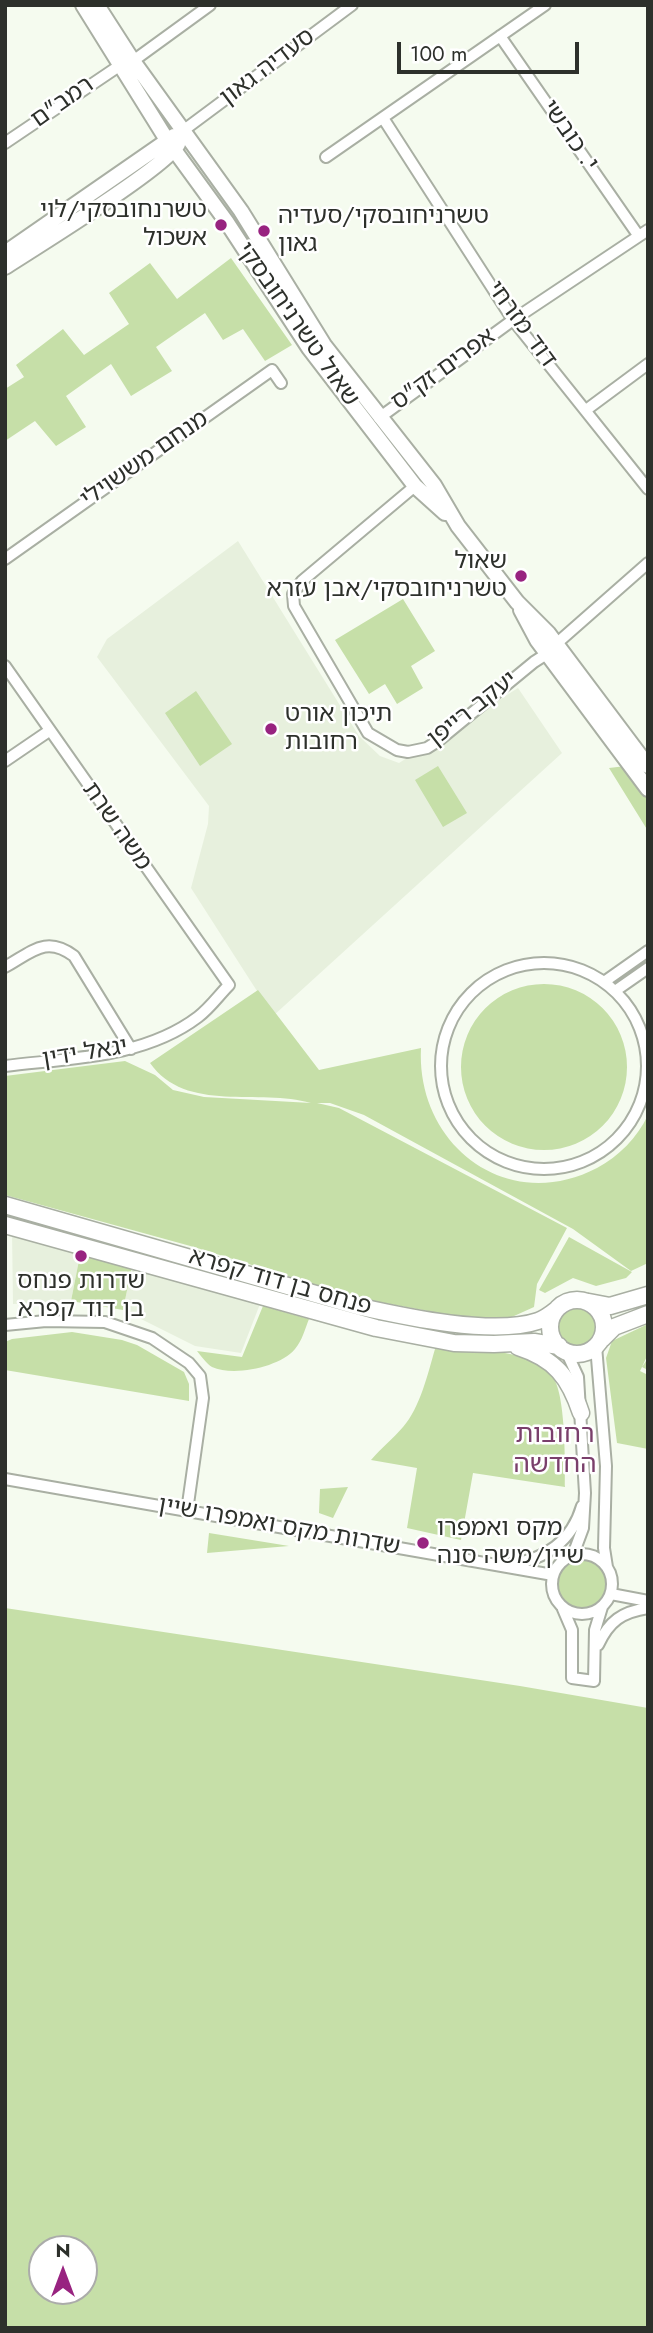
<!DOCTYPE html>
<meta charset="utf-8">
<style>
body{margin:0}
#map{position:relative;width:653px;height:2333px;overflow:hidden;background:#f5fbef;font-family:Jost,sans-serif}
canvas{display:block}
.frame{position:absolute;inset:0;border:7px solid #2d302b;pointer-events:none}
.north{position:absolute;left:28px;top:2235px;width:70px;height:70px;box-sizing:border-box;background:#fff;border:2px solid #abacaa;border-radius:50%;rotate:0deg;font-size:19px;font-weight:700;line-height:28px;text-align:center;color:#2d302b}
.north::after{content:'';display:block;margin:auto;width:24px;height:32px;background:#982380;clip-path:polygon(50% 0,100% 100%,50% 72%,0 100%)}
.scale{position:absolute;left:397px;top:42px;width:182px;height:32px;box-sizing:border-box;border:4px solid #2d302b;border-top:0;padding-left:9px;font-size:21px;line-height:24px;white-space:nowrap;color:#2d302b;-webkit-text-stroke:5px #fff;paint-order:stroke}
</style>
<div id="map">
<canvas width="653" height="2333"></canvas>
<div class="frame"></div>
<div class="north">N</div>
<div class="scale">100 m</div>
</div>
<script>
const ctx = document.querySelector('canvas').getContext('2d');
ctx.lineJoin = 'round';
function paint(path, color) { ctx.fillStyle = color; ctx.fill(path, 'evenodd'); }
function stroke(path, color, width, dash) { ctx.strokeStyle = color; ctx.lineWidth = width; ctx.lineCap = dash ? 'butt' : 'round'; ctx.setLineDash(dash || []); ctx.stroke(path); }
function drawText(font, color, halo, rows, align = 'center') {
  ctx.font = font + ' Jost,"Noto Sans Hebrew",sans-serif'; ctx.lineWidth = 5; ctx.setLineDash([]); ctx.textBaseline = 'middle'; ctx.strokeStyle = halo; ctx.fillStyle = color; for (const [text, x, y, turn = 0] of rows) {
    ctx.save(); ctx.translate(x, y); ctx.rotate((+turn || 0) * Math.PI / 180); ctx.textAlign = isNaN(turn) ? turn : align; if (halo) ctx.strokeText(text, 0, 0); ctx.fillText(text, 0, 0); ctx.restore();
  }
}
const built = new Path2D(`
 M238,541l121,195 21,20 19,7 119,-75 44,65 -289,263 -82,-128 17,-64 1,-18 -112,-149 10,-18z
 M12,1231l69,19 -10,51 -58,3z
 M132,1266l128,38 -19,49 -46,-7 -72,-36z`);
const green = new Path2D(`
 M231,258l61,87 -27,16 -22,-32 -20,11 -18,-27 -49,34 16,24 -41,25 -20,-32 -45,32 20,31 -30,19 -21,-25 -30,20v-52l19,-12 -8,-12 47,-36 21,26 45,-31 -20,-31 41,-30 27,36z
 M403,599l32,52 -24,15 12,22 -26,16 -12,-20 -16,10 -34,-54z
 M196,691l36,53 -32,22 -35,-53z
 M438,766l29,47 -24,14 -28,-47z
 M626,766l22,31v34l-39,-63z
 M461 1067a83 83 0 1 1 166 0a83 83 0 1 1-166 0Z
 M258,990l61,80 102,-22c-5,97 86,167 176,120 22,-12 40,-30 51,-53v148l-17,8 -58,-42 -209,-114 -34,-12h-13l22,5 228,120 -30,56 -3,23 -31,14 -43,-4 -102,-19 -164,-51 -189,-52v-119l120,-15 30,14 18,15 31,7 107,6c-51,-15 -125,11 -161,-40z
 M569,1237l63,35 -6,6 -30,8 -23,-8 -28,15 -6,-3z
 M81,1250l51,16 -9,44 -52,-9z
 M263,1306l46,13c-4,10 -7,22 -14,30 -15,18 -61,28 -83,18 -5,-3 -11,-11 -15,-16l45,6z
 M558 1327a19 19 0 1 1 38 0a19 19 0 1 1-38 0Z
 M648,1324v30l-6,13 6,-9v12l-6,-3 -2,4 8,4v74l-31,-6 -11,-85 6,-17z
 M72,1332l50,8 15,5 47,27 5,12v17l-184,-31v-28l7,-3z
 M435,1349c23,1 47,0 70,4 16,3 36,10 47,23 14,16 13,88 13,111l-92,-14 -12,67 -54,-12 10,-60 -46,-8c10,-12 22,-21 32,-33 17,-19 25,-54 32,-78z
 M348,1487l-15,31 -14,-5 1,-24z
 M209,1533l80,13 -82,7z
 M557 1584a25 25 0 1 1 50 0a25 25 0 1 1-50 0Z
 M5,1608l515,78 128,22v620h-643zM42,2249h42v42h-42z`);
const minor = new Path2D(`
 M500,36l138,199
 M133,61l77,-56
 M383,118l130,202 135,169
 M184,130l168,-125
 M5,143l117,-79
 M326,157l219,-152
 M586,410l62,-46
 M379,418l134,-98 135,-90
 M415,486l-113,95 -9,13 1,12 74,127 29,17 11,2 19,-4 11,-7 96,-79 14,-9h6
 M5,559l267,-189 9,13
 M556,644l92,-81
 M5,666l224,319c-10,10 -19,23 -31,32 -54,41 -128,41 -193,49
 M5,761l44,-30
 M441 1066a103 103 0 1 1 206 0a103 103 0 1 1-206 0Z
 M5,967c27,-15 41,-32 69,-11l57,93
 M604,982l44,-31
 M615,991l33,-23
 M5,1325l41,-4 59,1 47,16 37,25 11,13 3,22 -16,113
 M596,1346l10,120 -2,82 3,19
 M566,1351l12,26 7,116 -2,35 -10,27
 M5,1479l548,96
 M552 1584a30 30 0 1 1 60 0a30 30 0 1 1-60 0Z
 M510,1564c35,-4 62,-23 72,-58
 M611,1594l37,7
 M563,1609l9,21v48l22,3 1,-51 7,-23
 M598,1645c11,-24 24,-33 50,-37`);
const tertiary = new Path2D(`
 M83,5l84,135 59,81 83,127 106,138 30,27
 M97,5l36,56 108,150 83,134 110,140 24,41 59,76 31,31 100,133
 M5,253l169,-117
 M5,267c28,-18 164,-102 173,-123
 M521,610l16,30 111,149`);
const secondary = new Path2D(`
 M5,1205l356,102c45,10 133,29 177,14 6,-2 13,-7 18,-11
 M5,1225l371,103 78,15 40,1 40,-2 25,4
 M550 1327a27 27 0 1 1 54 0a27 27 0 1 1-54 0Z
 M589,1302l21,4 38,-11
 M602,1339l12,-12 34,-13
 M518,1347c37,12 51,30 63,66`);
const markers = [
 [221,225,7,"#982380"],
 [264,231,7,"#982380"],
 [521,576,7,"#982380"],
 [271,729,7,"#982380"],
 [81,1256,7,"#982380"],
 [423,1543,7,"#982380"]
];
const streetNames = [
 ["סעדיה גאון",268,68,-37],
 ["רמב\"ם",63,103,-35],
 ["י. כובשי",569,136,55],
 ["שאול טשרניחובסקי",297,325,55],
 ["דוד מזרחי",521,325,54],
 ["אפרים זק\"ס",444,370,-36],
 ["מנחם מששוילי",145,460,-35],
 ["יעקב רייפן",473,710,-38],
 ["משה שרת",116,827,55],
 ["יגאל ידין",85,1054,-9],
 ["פנחס בן דוד קפרא",280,1283,16],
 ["שדרות מקס ואמפרו שיין",279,1527,10]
];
const poiNames = [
 ["טשרנחובסקי/לוי",207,211,"right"],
 ["אשכול",207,239,"right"],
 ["טשרניחובסקי/סעדיה",278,217],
 ["גאון",278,245],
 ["שאול",507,562,"right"],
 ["טשרניחובסקי/אבן עזרא",507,590,"right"],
 ["תיכון אורט",285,715],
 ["רחובות",285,743],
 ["שדרות פנחס",81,1282,"center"],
 ["בן דוד קפרא",81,1310,"center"],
 ["מקס ואמפרו",437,1529],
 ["שיין/משה סנה",437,1557]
];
const neighbourhoodNames = [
 ["רחובות",555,1436],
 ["החדשה",555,1466]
];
paint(built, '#e7f0dd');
paint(green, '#c6dfa8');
stroke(minor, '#a9afa3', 14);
stroke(tertiary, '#a9afa3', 18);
stroke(secondary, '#a9afa3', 19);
stroke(minor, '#fff', 10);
stroke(tertiary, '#fff', 14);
stroke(secondary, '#fff', 16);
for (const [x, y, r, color] of markers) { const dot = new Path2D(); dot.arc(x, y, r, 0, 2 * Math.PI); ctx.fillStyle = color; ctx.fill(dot); stroke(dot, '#fff', 2.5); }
drawText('24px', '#2d302b', '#fff', streetNames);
drawText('24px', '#2d302b', '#fff', poiNames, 'left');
drawText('26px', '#7a3f6b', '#fff', neighbourhoodNames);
</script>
